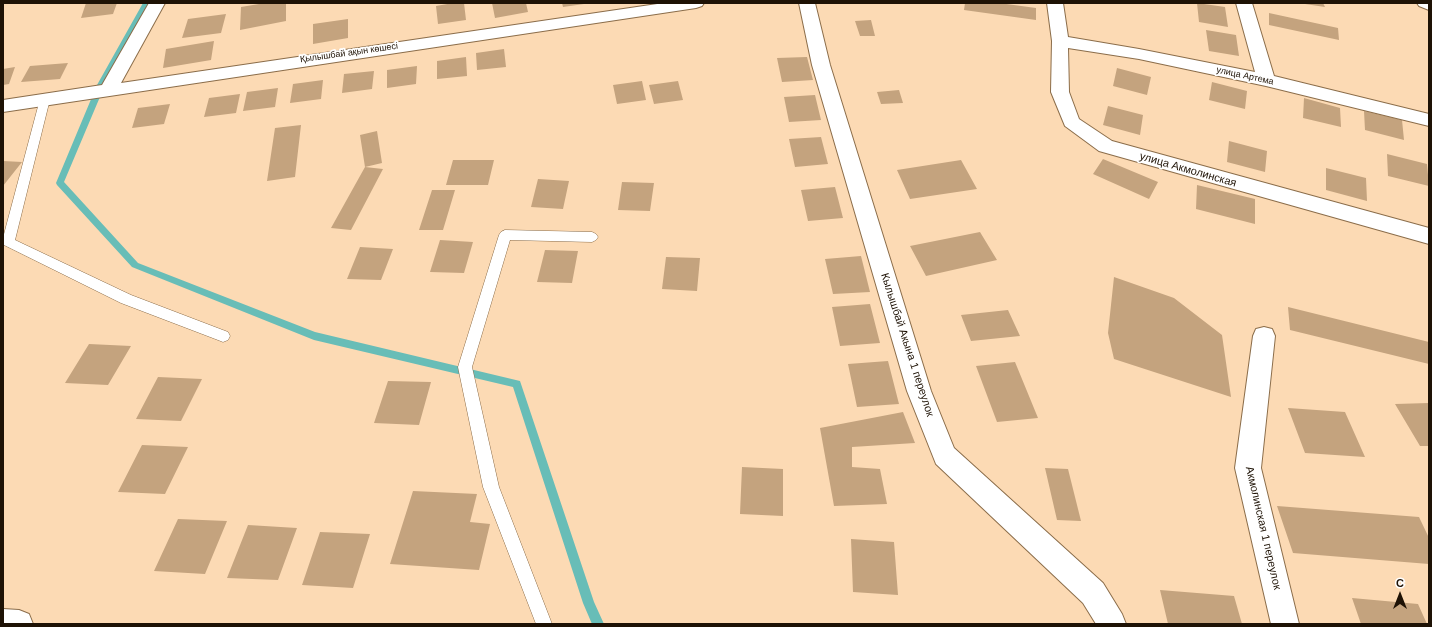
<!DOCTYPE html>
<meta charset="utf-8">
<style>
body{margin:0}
#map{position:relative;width:1432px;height:627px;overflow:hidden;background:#fcdab4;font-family:Arial,sans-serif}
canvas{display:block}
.frame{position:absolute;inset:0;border:4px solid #1e1205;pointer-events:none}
.north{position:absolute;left:1380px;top:575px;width:40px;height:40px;-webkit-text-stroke:3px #fff;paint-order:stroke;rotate:0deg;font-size:11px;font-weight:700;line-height:16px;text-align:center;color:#1e1205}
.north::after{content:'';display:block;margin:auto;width:14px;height:18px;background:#1e1205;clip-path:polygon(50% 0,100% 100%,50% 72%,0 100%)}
</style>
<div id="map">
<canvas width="1432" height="627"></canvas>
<div class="frame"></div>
<div class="north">С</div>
</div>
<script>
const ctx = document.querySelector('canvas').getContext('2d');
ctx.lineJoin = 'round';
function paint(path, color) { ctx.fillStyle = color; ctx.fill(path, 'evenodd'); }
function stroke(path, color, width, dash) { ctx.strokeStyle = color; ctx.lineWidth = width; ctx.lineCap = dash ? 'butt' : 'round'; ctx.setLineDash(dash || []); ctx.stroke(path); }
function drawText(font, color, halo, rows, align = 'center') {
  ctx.font = font + ' Arial,sans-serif'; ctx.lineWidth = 3.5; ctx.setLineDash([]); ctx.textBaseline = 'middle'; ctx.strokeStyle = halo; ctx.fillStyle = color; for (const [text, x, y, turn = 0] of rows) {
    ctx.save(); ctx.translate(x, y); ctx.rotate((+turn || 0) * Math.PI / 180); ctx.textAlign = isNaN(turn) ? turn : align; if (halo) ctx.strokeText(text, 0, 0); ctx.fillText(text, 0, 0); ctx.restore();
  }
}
const stream = new Path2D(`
 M143,3h6l-44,82 -41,97 74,81 177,69 205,49 74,221 10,22h-12l-9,-21 -70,-216 -199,-47 -182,-73 -75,-82 -1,-2 41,-98z`);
const building = new Path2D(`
 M86,3h31l-4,11 -32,4z
 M265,3h21v18l-46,9 1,-23z
 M453,3h11l2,17 -28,4 -2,-18z
 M492,3h34l2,9 -33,6z
 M562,3h22v1l-21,3z
 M965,3h34l37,5v12l-72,-10z
 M1197,3l28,4 3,20 -29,-5z
 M1306,3h17l2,4 -20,-3z
 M1269,13l69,15 1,12 -70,-15z
 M226,14l-5,19 -39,5 6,-19z
 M348,19v19l-35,6v-20z
 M871,20l4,16h-15l-5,-15z
 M1206,30l30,5 3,21 -30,-5z
 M214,41l-3,19 -48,8 3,-19z
 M504,49l2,18 -29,3 -1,-17z
 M466,57l1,19 -30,3v-18z
 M807,57l6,23 -31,2 -5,-24z
 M68,63l-8,16 -39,3 9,-16z
 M417,66l-1,18 -29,4v-18z
 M15,67l-6,17 -6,1v-16z
 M1117,68l34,9 -4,18 -34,-9z
 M374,71l-2,18 -30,4 2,-19z
 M323,80l-2,19 -31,4 3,-19z
 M642,81l4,19 -29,4 -4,-19z
 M678,81l5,19 -29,4 -5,-19z
 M1212,82l35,9 -2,18 -36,-9z
 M278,88l-3,19 -32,4 4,-19z
 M899,90l4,13 -22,1 -4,-12z
 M240,94l-4,19 -32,4 5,-19z
 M815,95l6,25 -32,2 -5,-25z
 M1304,98l36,10 1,19 -38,-9z
 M170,104l-6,20 -32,4 6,-20z
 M1108,106l35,9 -3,20 -37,-10z
 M1364,111l38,9 2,20 -39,-10z
 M301,125l-6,52 -28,4 8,-53z
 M377,131l5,32 -17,4 -5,-32z
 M821,137l7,27 -33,3 -6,-28z
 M1229,141l38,10 -2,21 -38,-10z
 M1387,154l40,10 2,22 -41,-10z
 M1103,159l55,23 -9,17 -56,-25z
 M453,160h41l-6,25h-42z
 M961,160l16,29 -67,10 -13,-29z
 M3,161l19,1 -19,24z
 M365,167l18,2 -32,61 -20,-2z
 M1326,168l40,10 1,23 -41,-11z
 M538,179l31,2 -6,28 -32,-2z
 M622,182l32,1 -4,28 -32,-1z
 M1197,185l58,14v25l-59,-15z
 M835,187l8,31 -35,3 -7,-31z
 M432,190h23l-12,40h-24z
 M980,232l17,28 -71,16 -16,-30z
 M440,240l33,2 -9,31 -34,-1z
 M360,247l33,2 -12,31 -34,-1z
 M545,250l33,1 -6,32 -35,-1z
 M861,256l9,36 -37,2 -8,-35z
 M666,257l34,1 -3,33 -35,-2z
 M1114,277l60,21 48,37 9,62 -117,-38 -6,-26z
 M870,304l10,39 -40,3 -8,-39z
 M1288,307l141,35v22l-139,-34z
 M1008,310l12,26 -49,5 -10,-26z
 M89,344l42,2 -23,39 -43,-2z
 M888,361l11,43 -42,3 -9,-43z
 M1015,362l23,56 -41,4 -21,-56z
 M158,377l44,2 -21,42 -45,-2z
 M388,381l43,1 -12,43 -45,-2z
 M1429,403v43h-9l-25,-42z
 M1288,408l57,4 20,45 -60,-4z
 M903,412l12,31 -63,4v20l28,2 7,35 -53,2 -14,-78z
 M142,445l46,2 -23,47 -47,-2z
 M742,467l41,2v47l-43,-2z
 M1045,468l23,1 13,52 -24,-1z
 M413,491l64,3 -7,28 20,2 -11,46 -89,-6z
 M1277,506l142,11 10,21v26l-136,-11z
 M178,519l49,2 -22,53 -51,-3z
 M248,525l49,3 -19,52 -51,-2z
 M320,532l50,2 -17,54 -51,-3z
 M851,539l43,3 4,53 -45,-3z
 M1160,590l74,6 8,28h-74z
 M1352,598l66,6 9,20h-66z`);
const service = new Path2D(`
 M45,96l5,3 -35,141 116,55 97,37 2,4 -2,4 -5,2 -5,-2 -97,-37 -117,-58 -1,-7 37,-139z
 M505,230l87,2 4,2 2,3 -2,3 -4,2 -82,-2 -38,127 27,120 53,137h-16l-53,-137 -25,-120 41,-132 2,-3z`);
const minor = new Path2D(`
 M149,3h16l-44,80 543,-80h40l-2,3 -6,2 -693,104v-12l99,-15z
 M799,3h16l15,62 101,326 23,57 149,135 19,31 4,10h-30l-13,-21 -147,-139 -29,-73 -95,-326z
 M1047,3h16l5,34 71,12 116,23 -19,-69h16l22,73 155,38v12l-163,-40 -127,-27 -71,-11 1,44 10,27 33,22 317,87v16l-330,-93 -34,-25 -14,-34 1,-51z
 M1417,3h12v7l-10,-4z
 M1264,327l8,2 3,7 -14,132 38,156h-28l-36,-156 18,-132 3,-7z`);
const tertiary = new Path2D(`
 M3,609l16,1 10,4 4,10h-30z`);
const farStreetnames = [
 ["Қылышбай ақын көшесі",349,53,-8],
 ["улица Артема",1245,76,12]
];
const streetNames = [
 ["улица Акмолинская",1188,170,16],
 ["Кылышбай Акына 1 переулок",907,345,72],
 ["Акмолинская 1 переулок",1263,528,77]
];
paint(stream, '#68bdb7');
paint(building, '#c4a37e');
stroke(service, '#8b6d4a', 1);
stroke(minor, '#8b6d4a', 2);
stroke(tertiary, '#8b6d4a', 2);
paint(service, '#fff');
paint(minor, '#fff');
paint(tertiary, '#fff');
drawText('9px', '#1e1205', '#fff', farStreetnames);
drawText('11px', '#1e1205', '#fff', streetNames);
</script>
